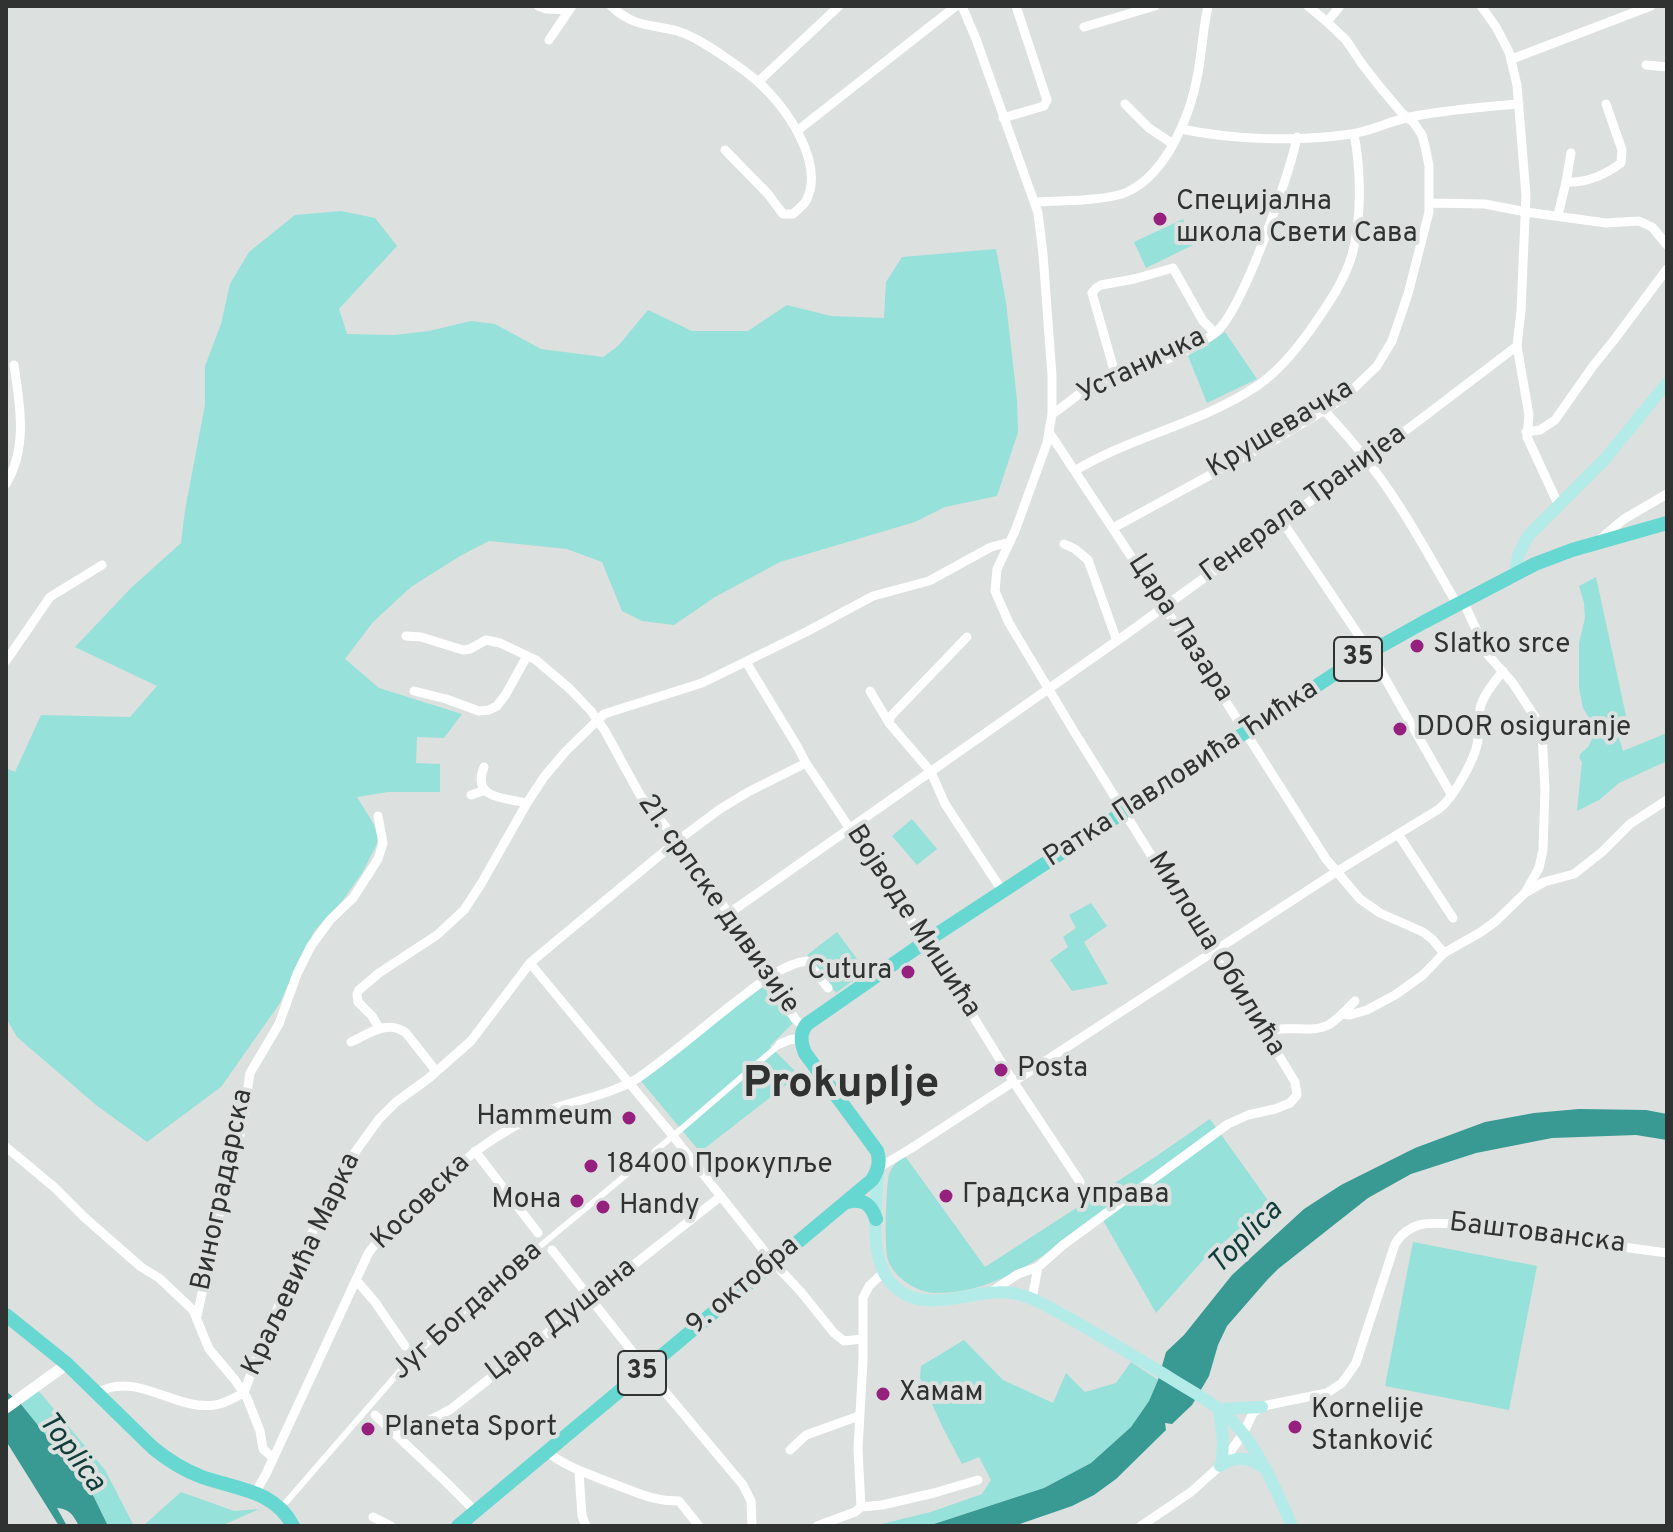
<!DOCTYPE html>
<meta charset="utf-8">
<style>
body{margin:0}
#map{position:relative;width:1673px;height:1532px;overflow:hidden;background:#dce0df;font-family:Overpass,sans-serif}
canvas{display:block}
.frame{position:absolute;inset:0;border:8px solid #303231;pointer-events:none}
</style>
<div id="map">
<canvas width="1673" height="1532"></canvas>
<div class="frame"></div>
</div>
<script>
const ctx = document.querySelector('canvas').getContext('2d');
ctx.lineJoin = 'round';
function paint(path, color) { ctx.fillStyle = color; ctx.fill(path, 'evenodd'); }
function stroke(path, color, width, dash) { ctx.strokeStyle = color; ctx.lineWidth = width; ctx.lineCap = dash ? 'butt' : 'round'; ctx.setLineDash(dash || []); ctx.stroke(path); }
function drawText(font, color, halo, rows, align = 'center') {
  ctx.font = font + ' Overpass,sans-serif'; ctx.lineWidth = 8; ctx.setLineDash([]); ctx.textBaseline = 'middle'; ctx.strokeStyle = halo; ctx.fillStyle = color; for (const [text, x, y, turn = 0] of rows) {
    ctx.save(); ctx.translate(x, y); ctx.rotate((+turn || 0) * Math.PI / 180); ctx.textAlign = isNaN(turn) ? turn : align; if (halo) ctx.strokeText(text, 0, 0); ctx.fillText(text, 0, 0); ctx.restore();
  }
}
const green = new Path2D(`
 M341,211l34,7 22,28 -58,63 8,25 47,1 35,-4 42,-10 24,3 46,25 62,8 15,-11 30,-36 44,21h56l39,-26 44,11 53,2 2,-36 16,-25 94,-8 10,53 11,98 1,32 -21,64 -52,11 -30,15 -135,40 -65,35 -41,28 -32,-4 -20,-10 -20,-49 -35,-13 -78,-8 -29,15 -49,31 -38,35 -28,37 34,29 83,26 -18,24 -27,-1 -1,26 24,1v28h-52l-31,5 16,26 5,15 -2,8 -14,27 -19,27 -28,30 -16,29 -19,44 -59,84 -74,55 -51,-37 -79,-68 -11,-19v-250l9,4 26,-57 89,2 27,-31 -82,-39 56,-59 50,-45 4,-33 20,-105v-39l16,-42 9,-40 19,-32 46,-37z
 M1183,219l12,25 -49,24 -12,-26z
 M1225,332l32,47 -50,24 -19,-47z
 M1596,577l32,148 -11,7 6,19 44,-18v28l-48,22 -20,17 -22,11 5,-49 -3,-4 2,-5 7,-6 4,-8 -4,-23 -5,-8 -4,-20v-45l6,-25 -1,-15 -5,-17z
 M912,819l25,30 -20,16 -25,-29z
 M1091,903l16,23 -23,16 24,42 -36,7 -22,-31 18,-13 -5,-10 13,-9 -7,-13z
 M837,932l29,39 -30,22 -29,-38z
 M764,984l31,37 -25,25 29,29 -99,77 -60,-72z
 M1210,1119l60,84 -65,55 -49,55 -56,-98c-49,36 -100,78 -164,78 -18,0 -42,-15 -48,-33 -4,-11 -2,-74 1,-86 3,-8 9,-13 16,-18l80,111 170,-110z
 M1413,1242l124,24 -28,144 -124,-24z
 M964,1340l39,40 50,23 13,-30 19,19 31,-9 15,-21 27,18 -9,21 -18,26 -40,36 -47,25 -116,38h-54l57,-14 51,-18 9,-14 -12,-23 -17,7 -19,-36 -23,-50 1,-12z
 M38,1390l67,80 29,56h-26l-17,-35 -71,-88z
 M181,1492l53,19 25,-2 -38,17h-78z`);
const water = new Path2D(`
 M1579,1109l67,1 21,4v26l-31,-5 -84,3 -76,15 -65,21 -43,24 -90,71 -10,10 -41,47 -9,19 -9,31 -17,29 -20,19 -7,-1 1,7 -50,49 -22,16 -22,11 -58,20h-86l116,-38 47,-25 40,-36 18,-26 9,-21 8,-28 18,-17 48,-60 72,-66 37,-24 74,-37 70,-26 49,-9z
 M6,1391l14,12 71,88 17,35h-29c-6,-11 -9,-17 -22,-18l10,18h-8l-53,-85z`);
const pedestrian = new Path2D(`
 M281,1508l132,-152 132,-114 128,-106 107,-92`);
const minor = new Path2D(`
 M538,6l8,3 23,1
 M611,6c29,28 55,15 85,33 18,10 46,29 61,42 28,24 69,82 49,120 -3,5 -9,9 -13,13h-10l-15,-20 -43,-44
 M962,6l14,33 62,174 5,41 9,122v38l-5,29 -32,88 -18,38 -2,22 14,32 66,110 137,220 27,37 56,92 2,13 -7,8 -15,6 -27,6 -20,9 -165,121 -25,22 -20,7 -27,18
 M1481,6l15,21 13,25 8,33 9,110 -5,116 -4,35 12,69 -2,22 32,69
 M1327,22l13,-16
 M1084,27l71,-21
 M549,40l23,-34
 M1512,59l139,-53
 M1646,65l21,2
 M758,82l81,-76
 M1125,104l24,24 24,16
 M1003,118l41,-12 3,-6 -31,-94
 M1181,129c53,11 116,13 170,5 20,-3 39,-13 59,-17 35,-7 73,-10 109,-13
 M797,131l159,-125
 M1566,182l5,-29
 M1035,202c22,-1 72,-1 92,-10 40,-18 64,-78 71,-119 4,-22 5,-45 10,-67
 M1429,203l56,1 41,8 80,11 33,-2 13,6 15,18
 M1558,215l8,-33c20,1 39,-7 55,-19l1,-13 -16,-46
 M1116,377l-24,-84 4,-5 5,-3 33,-6 39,-11 30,53 12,12
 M1324,410c16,18 34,37 48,57 33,43 58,91 85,137
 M1052,414c15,-9 29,-24 45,-31 9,-4 20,-6 30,-9 30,-10 62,-22 88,-41 27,-21 75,-159 82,-196
 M1049,432l153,232 124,195 34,40 20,14 43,19 9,7 12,14
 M1526,432l14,-2 15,-10 38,-54 21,-26 53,-71
 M1076,470c57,-34 126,-47 181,-84 22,-15 39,-36 54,-57 16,-23 33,-47 41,-74 10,-36 9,-85 2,-121
 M6,484c22,-37 14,-79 8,-119
 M1282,521l88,131 81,142
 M1113,528l167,-91 63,-38 34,-33 15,-25 16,-47 21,-82v-46l-4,-20 -3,-11 -8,-12 -13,-11 -21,-25 -18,-23 -16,-24 -19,-18 -19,-16
 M1598,541l26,-22 43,-25
 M1064,544l11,5 13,11 29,81
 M1463,601l25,54 24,27 23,35 7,17 3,55 -2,61 -4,18 -14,25
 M406,636l15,1 42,13 7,-1 16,-9 14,3 36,17 34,29 21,22 14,20 35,64 46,57 24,33 85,134 9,8
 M6,661l44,-64 52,-32
 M746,662l51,84 9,17 141,211 66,107 67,101
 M414,691l32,8 33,12 10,-1 8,-4 9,-12 21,-38
 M870,691l19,32 42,49 14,32 58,88
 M889,723l1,-6 77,-80
 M484,767c-13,32 21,31 43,36
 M471,795l12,-4
 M1398,834l55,84
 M728,914l400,-281 239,-173 150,-114
 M530,963l143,173 100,126 28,30 33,41 10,8 18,-2
 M1342,1014l8,1 17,-5 28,-15 28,-20 21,-22 37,-21 15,-11 29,-28 19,-11 30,-8 28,-22 28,-28 37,-24
 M379,1028l-7,-12 -14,-14 -1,-8 2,-4 20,-17 58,-38 27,-25 17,-26 46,-81 17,-26 22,-26 38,-37 98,-31 104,-51 67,-36 56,-15 62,-34 19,-5
 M1264,1033c22,-10 48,2 66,-9 9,-6 17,-15 25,-23
 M351,1042c17,-8 37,-23 55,-9l30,38
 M780,1044l9,-4 12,-2
 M6,1147l48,40 30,30 57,50 18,11 34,32 16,39 26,31 12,18 13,33 3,18 10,9
 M475,1151l63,82
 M878,1168l32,-19 426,-277 103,-63c15,-12 37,-51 39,-70 2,-12 -1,-26 4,-37 5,-12 13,-21 21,-31
 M552,1250l94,119 97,116 8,16 1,25
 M356,1280l19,22 30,44
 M1032,1299l6,-32
 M197,1316l9,-41 8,-19 2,-30 26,-99 8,-54 29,-49 18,-50 14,-28 19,-26 23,-22 25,-39 5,-16 -5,-27
 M97,1393c39,-23 77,18 118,12 10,-1 20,-8 29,-12l18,-51 67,-146 24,-41 26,-36 17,-17 33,-24 42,-37 59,-78 25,-21 122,-101 43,-32 28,-17 58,-29
 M375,1415l72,68 28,28
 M396,1435l44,-20 11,-6 270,-213
 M790,1450l16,-15 53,-19
 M547,1452c21,16 40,21 64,31 26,9 40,18 68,18l20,25
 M579,1472l3,44 4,10
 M255,1493l11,-19 102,-220c13,-20 33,-36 50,-52 43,-40 74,-69 129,-91 29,-11 64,-16 91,-33 33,-23 64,-50 96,-75 20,-15 47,-39 73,-42l21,27
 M861,1507l-3,-58 5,-89v-62l6,-12 14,-13
 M373,1517l18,9
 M817,1526l38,-14 6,-5 21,-2 52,-12 44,-13
 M1141,1526l50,-34 29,-26 23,-32 10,-21 5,-4 10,-4 59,-12 15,-10 14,-20 39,-119c14,-23 35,-22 59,-20l213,29`);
const tertiary = new Path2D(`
 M6,1408l61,-44`);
const secondary = new Path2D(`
 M1515,573l3,-17 10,-20 77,-77 62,-76
 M878,1171c-1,35 -12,90 17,116 33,30 79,0 117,6 20,3 38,15 55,24 34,19 67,39 100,59 23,15 51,28 69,49 25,28 41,67 56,101
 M1222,1461l1,-21 -4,-31 43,-2
 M1220,1466c14,-9 26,-10 41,0`);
const primary = new Path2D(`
 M847,1202c16,-4 24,2 29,17
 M6,1315l61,49 86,84c16,13 30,22 49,29 34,12 73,13 91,49
 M458,1526l414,-346c6,-9 9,-18 5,-29l-72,-98c-4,-10 -6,-20 2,-29l118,-82 431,-282 68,-38 111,-58 37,-14 95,-27`);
const markers = [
 [1160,219,8,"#95207d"],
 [1417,646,8,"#95207d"],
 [1400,729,8,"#95207d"],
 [908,972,8,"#95207d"],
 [1001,1070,8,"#95207d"],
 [629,1118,8,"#95207d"],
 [591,1166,8,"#95207d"],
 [946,1196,8,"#95207d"],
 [577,1201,8,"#95207d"],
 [603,1207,8,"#95207d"],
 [883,1394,8,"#95207d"],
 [1295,1427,8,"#95207d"],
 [368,1429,8,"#95207d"]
];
const shields = [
 [1358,659,48],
 [642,1373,48]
];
const shieldNames = [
 ["35",1358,659],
 ["35",642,1373]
];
const poiNames = [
 ["Специјална",1176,203],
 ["школа Свети Сава",1176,235],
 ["Slatko srce",1433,646],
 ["DDOR osiguranje",1416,729],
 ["Cutura",892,972,"right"],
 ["Posta",1017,1070],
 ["Hammeum",613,1118,"right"],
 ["18400 Прокупље",607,1166],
 ["Градска управа",962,1196],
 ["Мона",561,1201,"right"],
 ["Handy",619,1207],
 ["Хамам",899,1394],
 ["Kornelije",1311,1411],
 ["Stanković",1311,1443],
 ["Planeta Sport",384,1429]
];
const streetNames = [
 ["Устаничка",1142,367,-26],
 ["Крушевачка",1281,430,-31],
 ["Генерала Транијеа",1304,505,-36],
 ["Цара Лазара",1179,629,57],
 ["Ратка Павловића Ћићка",1182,775,-33],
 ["21. српске дивизије",717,905,55],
 ["Војводе Мишића",912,922,57],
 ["Милоша Обилића",1215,955,58],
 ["Виноградарска",224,1190,-78],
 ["Косовска",422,1203,-44],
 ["Баштованска",1537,1235,7],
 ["Краљевића Марка",303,1265,-65],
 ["9. октобра",744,1287,-40],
 ["Југ Богданова",468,1312,-42],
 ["Цара Душана",562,1321,-38]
];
const waterNames = [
 ["Toplica",1247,1239,-45],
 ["Toplica",70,1453,53]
];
const townNames = [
 ["Prokuplje",841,1087]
];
paint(green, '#96e1d9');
paint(water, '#389a93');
stroke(pedestrian, '#fff', 6);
stroke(minor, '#fff', 9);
stroke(tertiary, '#fff', 11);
stroke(secondary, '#b2ebe8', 12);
stroke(primary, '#66d7d1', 14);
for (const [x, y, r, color] of markers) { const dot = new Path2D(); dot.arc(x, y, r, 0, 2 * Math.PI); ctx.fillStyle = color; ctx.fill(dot); stroke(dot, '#dce0df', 3); }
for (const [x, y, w] of shields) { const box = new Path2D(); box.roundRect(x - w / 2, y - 22, w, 44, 6); ctx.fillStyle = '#dce0df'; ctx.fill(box); stroke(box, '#303231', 2); }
drawText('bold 26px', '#303231', null, shieldNames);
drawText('28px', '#303231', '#dce0df', poiNames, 'left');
drawText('28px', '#303231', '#dce0df', streetNames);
drawText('italic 30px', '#103d3a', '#dce0df', waterNames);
drawText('bold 44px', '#303231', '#dce0df', townNames);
</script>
